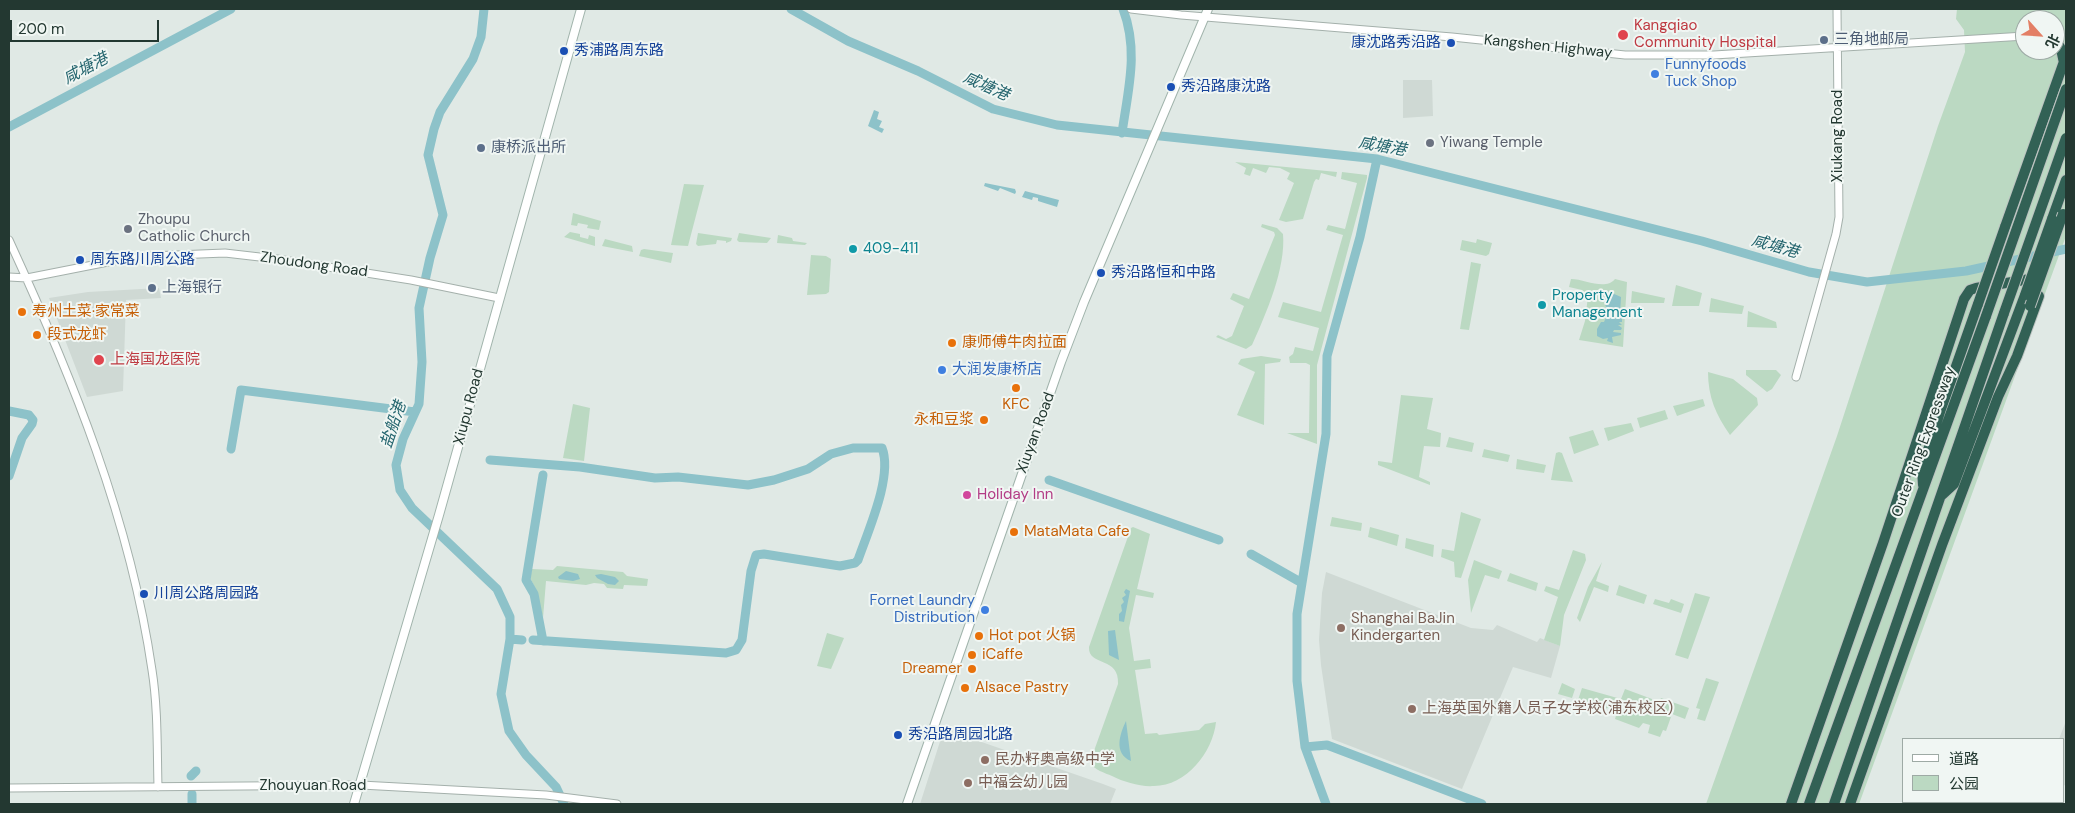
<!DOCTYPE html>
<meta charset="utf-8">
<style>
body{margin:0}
#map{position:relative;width:2075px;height:813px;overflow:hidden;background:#e0e9e5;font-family:"DM Sans","Noto Sans SC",sans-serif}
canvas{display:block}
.frame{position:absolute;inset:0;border:10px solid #233831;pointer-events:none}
.legend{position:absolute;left:1902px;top:738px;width:162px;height:65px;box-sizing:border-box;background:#f0f6f3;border:1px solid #9eaaa5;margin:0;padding:6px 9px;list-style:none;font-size:15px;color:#233831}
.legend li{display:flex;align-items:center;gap:10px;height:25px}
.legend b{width:25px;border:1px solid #9eaaa5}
.north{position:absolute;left:2015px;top:10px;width:50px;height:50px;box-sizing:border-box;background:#f0f6f3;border:1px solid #9eaaa5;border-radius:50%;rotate:116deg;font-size:14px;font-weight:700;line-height:20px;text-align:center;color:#233831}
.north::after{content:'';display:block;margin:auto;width:18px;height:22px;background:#e37f65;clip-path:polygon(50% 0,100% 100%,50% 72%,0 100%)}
.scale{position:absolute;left:10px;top:20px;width:149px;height:22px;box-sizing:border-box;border:2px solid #233831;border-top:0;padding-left:6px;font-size:15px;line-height:18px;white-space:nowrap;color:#233831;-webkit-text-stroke:4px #f0f6f3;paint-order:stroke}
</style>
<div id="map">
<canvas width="2075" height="813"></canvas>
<div class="frame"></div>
<ul class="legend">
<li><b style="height:6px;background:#fff"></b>道路</li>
<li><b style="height:14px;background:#bbd9c2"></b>公园</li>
</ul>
<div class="north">北</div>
<div class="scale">200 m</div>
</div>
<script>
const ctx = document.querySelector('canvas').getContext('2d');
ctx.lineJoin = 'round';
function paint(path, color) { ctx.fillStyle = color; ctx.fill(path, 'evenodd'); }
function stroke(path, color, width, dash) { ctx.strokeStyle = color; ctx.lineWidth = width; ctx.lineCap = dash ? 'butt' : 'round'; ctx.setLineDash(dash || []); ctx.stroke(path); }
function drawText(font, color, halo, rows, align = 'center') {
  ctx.font = font + ' "DM Sans","Noto Sans SC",sans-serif'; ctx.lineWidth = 4; ctx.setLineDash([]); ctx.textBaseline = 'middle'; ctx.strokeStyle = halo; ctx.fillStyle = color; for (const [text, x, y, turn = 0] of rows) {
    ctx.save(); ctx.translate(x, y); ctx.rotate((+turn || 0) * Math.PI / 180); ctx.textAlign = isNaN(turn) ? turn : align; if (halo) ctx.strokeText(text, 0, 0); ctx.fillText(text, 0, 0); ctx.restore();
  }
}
const built = new Path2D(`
 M1403,80h29l1,36 -30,2z
 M159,288l2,10 -35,2 -3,91 -36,6 -38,-99 39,-6z
 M1326,572l145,56 22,2 4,-5 40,17 3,-4 20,8 -9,32 -38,-11 -51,122 -130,-50 -11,-74 -2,-25 3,-47z
 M2066,721v65l-2,-1v-46h-5z
 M944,729l159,55 13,5 -6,15h-190z`);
const green = new Path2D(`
 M1957,9h109v227l-207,568h-153l131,-368 101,-310 27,-74 -1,-22 -8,-11zM2025,20h30v30h-30z
 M1235,162l102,10 -1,5 -15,-4 -2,7 -3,-1 -2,3 -11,37 -17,3 -7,-2 15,-37 -7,-4 3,-6 -10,-5 -11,-1 -3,6 -13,-5 -3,8 -6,-2 2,-6z
 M1342,172l25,3v3l-50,187v79l-30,-11h22l1,-68 -4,-2h-16l-1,-6 4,-3 2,-7 18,4 6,-23 -41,-11 5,-15 38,10 22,-77 -17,-5 2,-5 17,4 12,-46 -16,-4z
 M684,184l20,1 -16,61 -17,-1z
 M573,213l28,8 -2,9 -12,-2 1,-3 -10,-2 -1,3 -6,-1z
 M1262,224l15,4 6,6c3,34 -17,80 -31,111l-6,4 -30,-12 2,-2 8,4 6,-3 12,-30 -14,-7 3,-6 16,6 26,-64 -1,-3 -13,-5z
 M570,232l10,2v3l8,2 1,-4 6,2v9l-31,-9z
 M698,233l34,5 -1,3 -5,2v-2l-9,-1 -1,4 -18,2 -2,-2z
 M739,233l32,5 -4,5 -28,-1 -2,-2z
 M778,235l14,3 1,3 14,2 -2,2 -28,-2z
 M605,239l27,7 1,6 -31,-6z
 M1477,239l15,4 -3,11 -3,2 -26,-6 2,-10 14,3z
 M644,249l29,4 -2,10 -32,-7 2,-6z
 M811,255l15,1 5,3 -2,33 -3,2 -19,1z
 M1471,262l10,2 -12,66 -9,-1z
 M1571,279c14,0 34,12 44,0l12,3 -4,65 -44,-7 6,-19 3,-25 -6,-6 -13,-3z
 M1676,285l26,8 -3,13h-27z
 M1632,291l33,7 -1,5h-33z
 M1711,298l33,8 -2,8 -33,-2z
 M1748,311l28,11 1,6 -30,-1z
 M1261,356l20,3 -1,3 -15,2 -1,61 -27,-10 18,-43 -17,-8 3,-5z
 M1746,370h30l5,5 -9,14 -5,3 -21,-17z
 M1708,372l25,7 24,19 1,7 -28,30c-14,-20 -22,-38 -22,-63z
 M1401,395l32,3 -6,31 14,4 -1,14 -16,-1 -5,31 11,5v3l-52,-20v-4l14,2z
 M1703,399l2,7 -28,10 -4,-10z
 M573,404l17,4 -6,53 -21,-3z
 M1665,410l3,9 -28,9 -3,-10z
 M1631,423l3,8 -26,10 -4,-13z
 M1593,430l6,15 -25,9 -5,-17z
 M1449,437l25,6 -2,9 -26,-5z
 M1484,449l26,6 -2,7 -26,-5z
 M1559,452l3,1 11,29 -22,-2 5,-27z
 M1517,459l29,6 -2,8 -28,-4z
 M1461,512l20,7 -20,59 -6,-1 -1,-15 -13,-5 1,-8 12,2z
 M1332,517l30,6 -1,8 -31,-5z
 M1133,527l17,7 -13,55 17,4 -1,5 -17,-3 -7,33 5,33 16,-2 1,9 -16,2 10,64 12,-1 2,2 40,-5 6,-6 11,-2c-3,30 -30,64 -62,64 -14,1 -30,-4 -42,-10 -7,-3 -18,-6 -22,-14l28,-78c2,-28 -30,-17 -29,-37l42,-119z
 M1370,527l29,8 -2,11 -29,-9z
 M1406,538l28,7 -1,12 -28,-9z
 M1573,550l12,4 1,6 -22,55 -4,31 -16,-6 14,-43 -14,-6 2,-5 13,4z
 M1474,560l28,11 -3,8 -14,-4 -14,38 -3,-33z
 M1602,562l-6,19 13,5 -1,6 -14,-5 -14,35 -3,-4 11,-31z
 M557,566l66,6 4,4 21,3 -1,7 -23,-1 -1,4 -16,-1 -3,-4 -10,-1 -8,2 -40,-4 -3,37 -7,-29 -6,-11 2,-9 21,1z
 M1510,573l28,10 -2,8 -29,-10z
 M1619,585l28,10 -3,9 -28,-9z
 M1695,593l15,4 -22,62 -13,-4z
 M1655,599l14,4 2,-4 13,5 -3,9 -28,-9z
 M827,633l17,5 -13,31 -14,-3z
 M1706,678l13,4 -14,39 -8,-2 3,-10 -4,-1z
 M1562,683l13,6 -3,9 -14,-4z
 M1582,688l39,11 4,-10 27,10v3l6,3 3,-7 28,10 -4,11 -13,-5 -6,17 -3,-1 -3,7 -12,-4 2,-8 -7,-2 -4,5 -24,-9 2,-7 -2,-3 -5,-2 -8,3 -25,-7z`);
const water = new Path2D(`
 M874,110l5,2 -2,7 5,2 -3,6 5,2 -2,4 -14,-7z
 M985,183l30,6 1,3 -1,2 -15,-6 -2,3 -14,-5z
 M1025,191l34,9 -2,7 -19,-6v-3l-5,-1 -1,3 -10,-3z
 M1612,293l9,4 -1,17 2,2v6h-3l3,3h-4l4,3 -1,2h-7l-1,2 8,1v2l-9,2 1,6 -6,-2 1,-3 -5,1 -6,-3v-7l4,-7h3l3,-7 -2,-1 2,-4 -4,-12 4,-4z
 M566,571l12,3 2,5 -7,2 -14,-2 -1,-2z
 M601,574l14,3 4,4 -4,4 -7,-1 -11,-6 -2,-3z
 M1126,589l4,2 -6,31 -5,-1v-7l3,-3 -1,-6 3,-3 -2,-4 4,-3 -2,-3z
 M1115,630l4,30 -10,-5 -1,-24z
 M1126,721l5,40c-18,-8 -11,-27 -5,-40z`);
const river = new Path2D(`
 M484,9l-3,28 -8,22 -33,53 -6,17 -6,26 15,60 -13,43 -11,50 3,54 -3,42 -16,35 -7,26 4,25 12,18 85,81 13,28v22l-9,55 8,37 17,24 30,32 8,17
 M791,9l57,32 70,30 75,38 64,16 320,34 325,82 107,31 58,10 99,-11 100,-22
 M9,127l222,-118
 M1122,133c6,-43 17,-82 1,-124
 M9,411l20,4 4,5 -1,4 -10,14 -13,38
 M231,449l10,-59 174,22
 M490,460l90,7 75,11 23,-1 70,8 26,-5 34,-11 23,-15 22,-6h29c11,28 -14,83 -24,112l-3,3 -15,3 -76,-12 -8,1 -5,16 -9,69 -6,10 -10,3 -193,-13
 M543,475l-17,105 8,14 9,47
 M1049,480l170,60
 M1251,554l51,29
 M510,639l12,1
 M1305,747l22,-2 155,59
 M191,776l5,-5
 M192,794v10
 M1326,804l-21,-57 -8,-66v-67l29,-180 1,-78 33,-119 17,-78`);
const tertiary = new Path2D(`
 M1131,9l50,6 271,22 173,18h89l311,-19
 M9,240c63,137 121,279 143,430 6,38 5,78 6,117
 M9,277l18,1 86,-17 38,-5 74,-3 52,6 134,21 88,18
 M1796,377l40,-143 3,-17 -2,-208
 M9,788l352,-3 185,10 71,9`);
const secondary = new Path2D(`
 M354,804l85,-289 142,-506
 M907,804l154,-442 23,-60 124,-293`);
const motorway = new Path2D(`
 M2055,38l6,11 3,14
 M2052,219l14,-39
 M2005,227l61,-171
 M1923,485l-1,-16 19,-60 37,-105
 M1942,495l12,-11 71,-189
 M1791,804l92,-261 81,-244 6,-9 6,-2 54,-9 7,3
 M1809,804l177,-488
 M1834,804l170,-491
 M1850,804l92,-259 56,-148 19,-41 22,-60`);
const motorwayBridge = new Path2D(`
 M2025,295l27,-76
 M1978,304l27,-77
 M2030,306l33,-92
 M2004,313l62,-175
 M1986,316l80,-227`);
const markers = [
 [1623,35,6,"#e0444e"],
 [1824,40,5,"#5c6f8a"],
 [1451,43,5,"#1a4fb4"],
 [564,51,5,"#1a4fb4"],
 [1655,74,5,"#3f7fe0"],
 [1171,87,5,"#1a4fb4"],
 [1430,143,5,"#6b7280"],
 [481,148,5,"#5c6f8a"],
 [128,229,5,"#6b7280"],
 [853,249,5,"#0f9aa8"],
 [80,260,5,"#1a4fb4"],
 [1101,273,5,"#1a4fb4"],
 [152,288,5,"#5c6f8a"],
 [1542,305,5,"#0f9aa8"],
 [22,312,5,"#e8710a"],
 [37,335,5,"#e8710a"],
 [952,343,5,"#e8710a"],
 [99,360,6,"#e0444e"],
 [942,370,5,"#3f7fe0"],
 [1016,388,5,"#e8710a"],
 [984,420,5,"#e8710a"],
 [967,495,5,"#d1479c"],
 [1014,532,5,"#e8710a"],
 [144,594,5,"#1a4fb4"],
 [985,610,5,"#3f7fe0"],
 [1341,628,5,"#8d6e63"],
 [979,636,5,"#e8710a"],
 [972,655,5,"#e8710a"],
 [972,669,5,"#e8710a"],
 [965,688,5,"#e8710a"],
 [1412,709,5,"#8d6e63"],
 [898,735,5,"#1a4fb4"],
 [985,760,5,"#8d6e63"],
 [968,783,5,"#8d6e63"]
];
const healthNames = [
 ["Kangqiao",1634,26],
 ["Community Hospital",1634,43],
 ["上海国龙医院",110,360]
];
const serviceNames = [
 ["三角地邮局",1834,40],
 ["康桥派出所",491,148],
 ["上海银行",162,288]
];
const transitNames = [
 ["康沈路秀沿路",1441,43,"right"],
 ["秀浦路周东路",574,51],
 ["秀沿路康沈路",1181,87],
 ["周东路川周公路",90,260],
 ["秀沿路恒和中路",1111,273],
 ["川周公路周园路",154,594],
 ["秀沿路周园北路",908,735]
];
const streetNames = [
 ["Kangshen Highway",1548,47,6],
 ["Xiukang Road",1838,136,-90],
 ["Zhoudong Road",314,265,8],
 ["Xiupu Road",469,407,-75],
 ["Xiuyan Road",1036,433,-70],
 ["Outer Ring Expressway",1924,442,-70],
 ["Zhouyuan Road",313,786]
];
const shopNames = [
 ["Funnyfoods",1665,65],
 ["Tuck Shop",1665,82],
 ["大润发康桥店",952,370],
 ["Fornet Laundry",975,601,"right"],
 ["Distribution",975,618,"right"]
];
const worshipNames = [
 ["Yiwang Temple",1440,143],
 ["Zhoupu",138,220],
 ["Catholic Church",138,237]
];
const cultureNames = [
 ["409-411",863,249],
 ["Property",1552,296],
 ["Management",1552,313]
];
const foodNames = [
 ["寿州土菜·家常菜",32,312],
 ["段式龙虾",47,335],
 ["康师傅牛肉拉面",962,343],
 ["KFC",1016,405,"center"],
 ["永和豆浆",974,420,"right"],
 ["MataMata Cafe",1024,532],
 ["Hot pot 火锅",989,636],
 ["iCaffe",982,655],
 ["Dreamer",962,669,"right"],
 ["Alsace Pastry",975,688]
];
const hotelNames = [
 ["Holiday Inn",977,495]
];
const educationNames = [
 ["Shanghai BaJin",1351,619],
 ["Kindergarten",1351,636],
 ["上海英国外籍人员子女学校(浦东校区)",1422,709],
 ["民办籽奥高级中学",995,760],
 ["中福会幼儿园",978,783]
];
const waterNames = [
 ["咸塘港",86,69,-28],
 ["咸塘港",986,87,24],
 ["咸塘港",1382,147,10],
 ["咸塘港",1775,247,16],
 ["盐船港",394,425,-71]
];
paint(built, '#cfd9d4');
paint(green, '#bbd9c2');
paint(water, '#8dc2c9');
stroke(river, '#8dc2c9', 9);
stroke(tertiary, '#a4b0ab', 9);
stroke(secondary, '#a1b4ac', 10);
stroke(motorway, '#bdc3c1', 12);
stroke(tertiary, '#fff', 7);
stroke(secondary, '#fff', 8);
stroke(motorway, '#326155', 10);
stroke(motorwayBridge, '#bdc3c1', 12, []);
stroke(motorwayBridge, '#326155', 10);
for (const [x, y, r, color] of markers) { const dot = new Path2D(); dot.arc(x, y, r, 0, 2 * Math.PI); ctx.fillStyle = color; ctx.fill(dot); stroke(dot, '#f0f6f3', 2); }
drawText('15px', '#be3a42', '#f0f6f3', healthNames, 'left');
drawText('15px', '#4e5e75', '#f0f6f3', serviceNames, 'left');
drawText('15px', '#164399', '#f0f6f3', transitNames, 'left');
drawText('15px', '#233831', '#f0f6f3', streetNames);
drawText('15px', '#366cbe', '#f0f6f3', shopNames, 'left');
drawText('15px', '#5b616d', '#f0f6f3', worshipNames, 'left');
drawText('15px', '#0d838f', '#f0f6f3', cultureNames, 'left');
drawText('15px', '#c56008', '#f0f6f3', foodNames, 'left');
drawText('15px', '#b23c85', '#f0f6f3', hotelNames, 'left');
drawText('15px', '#785e54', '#f0f6f3', educationNames, 'left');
drawText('italic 16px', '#23646d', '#f0f6f3', waterNames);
</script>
